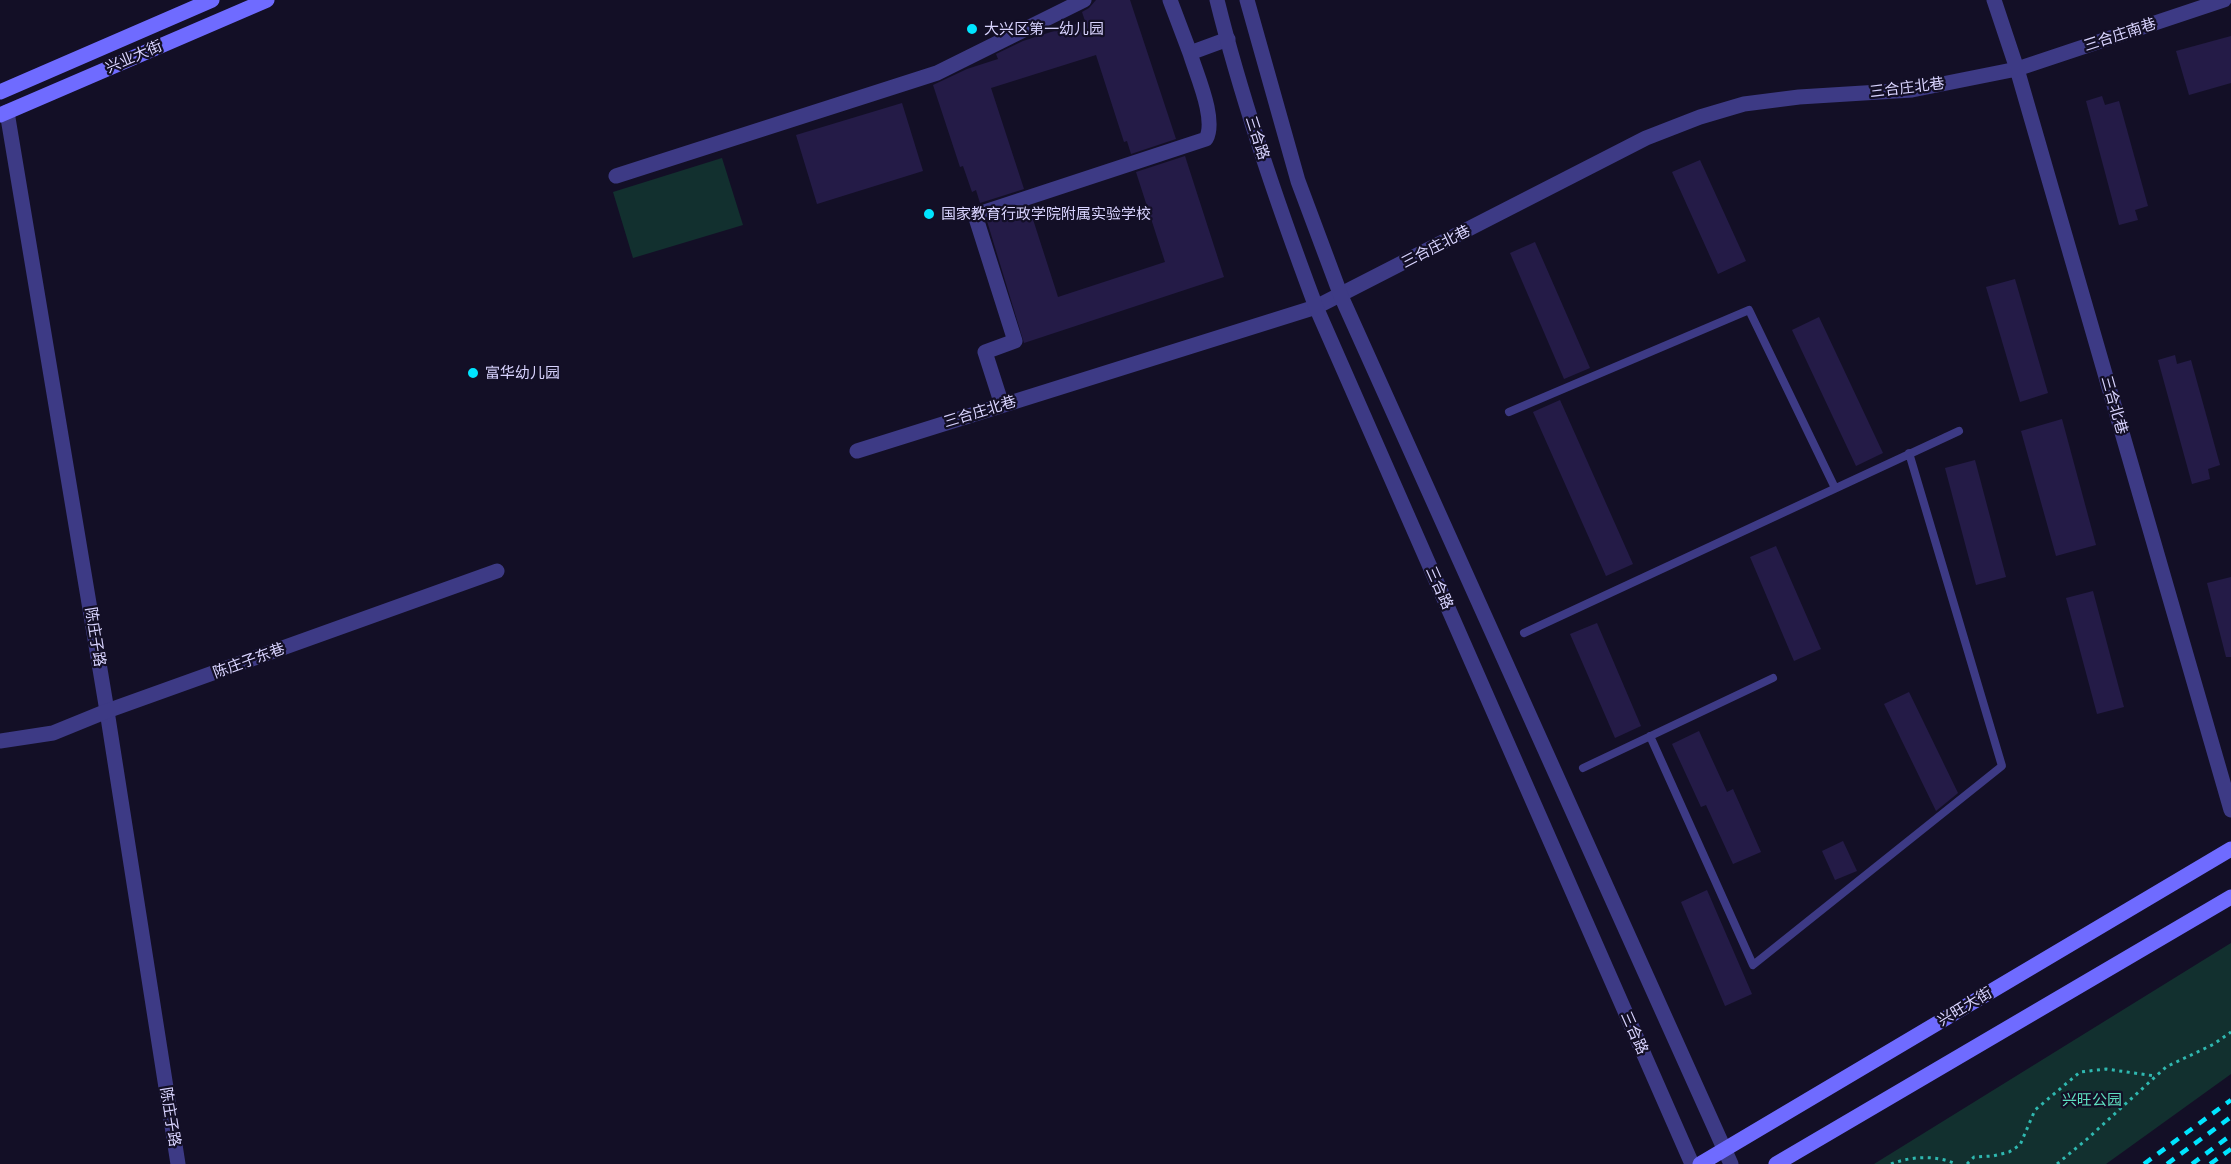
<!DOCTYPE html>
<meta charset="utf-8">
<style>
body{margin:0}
canvas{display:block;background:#130f26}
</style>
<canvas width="2231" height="1164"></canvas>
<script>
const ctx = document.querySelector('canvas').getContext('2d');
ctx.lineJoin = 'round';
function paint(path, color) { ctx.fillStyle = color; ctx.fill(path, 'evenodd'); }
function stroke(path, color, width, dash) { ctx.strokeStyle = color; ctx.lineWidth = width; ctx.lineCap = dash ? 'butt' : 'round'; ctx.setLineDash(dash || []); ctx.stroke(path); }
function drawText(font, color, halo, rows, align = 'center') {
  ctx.font = font + ' Inter,"Noto Sans SC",sans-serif'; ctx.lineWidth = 4.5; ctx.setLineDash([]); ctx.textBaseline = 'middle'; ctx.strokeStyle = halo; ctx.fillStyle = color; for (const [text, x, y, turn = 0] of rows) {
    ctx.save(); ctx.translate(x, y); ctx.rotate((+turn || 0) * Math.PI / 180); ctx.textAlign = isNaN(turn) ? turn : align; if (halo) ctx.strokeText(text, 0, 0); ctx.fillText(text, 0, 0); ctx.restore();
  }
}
const green = new Path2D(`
 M722,158l21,67 -110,33 -20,-66z
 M2231,943v131l-125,90h-232z`);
const building = new Path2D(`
 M1096,0h34l46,139 -45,15 -4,-13 -3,1 -28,-87 -105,33 33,101 -44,14 -4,-13 -4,2 -9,-26 -3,1 -27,-82 34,-16 31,-10 -2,-5 27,-13 62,-20 -3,-9 7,-4z
 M2231,36v47l-42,12 -13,-44z
 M2102,96l3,9 14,-4 29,105 -13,4 3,10 -19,5 -33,-124z
 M902,103l21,68 -106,33 -21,-69z
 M1185,156l39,121 -200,66 -37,-122 42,-14 29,90 107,-35 -29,-90z
 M1700,160l46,101 -28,13 -46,-102z
 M1535,242l55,126 -26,11 -54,-126z
 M2015,279l33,114 -28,9 -34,-115z
 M1819,317l64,136 -27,13 -64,-136z
 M2175,355l2,9 14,-4 29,105 -12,4 2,10 -18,5 -34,-124z
 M1560,400l73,164 -27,12 -73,-164z
 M2062,419l34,126 -40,11 -35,-125z
 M1975,460l31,117 -30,8 -31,-117z
 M1776,546l45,103 -27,12 -44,-104z
 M2231,577v80h-5l-19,-74z
 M2093,591l31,116 -27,7 -31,-116z
 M1597,623l44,103 -26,12 -45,-104z
 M1909,692l49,101 -22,18 -52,-107z
 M1699,731l28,61 6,-3 28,63 -28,12 -27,-59 -5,2 -29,-63z
 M1843,841l14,30 -22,9 -13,-29z
 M1707,890l45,104 -27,12 -44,-104z`);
const path = new Path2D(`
 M1891,1164c21,-8 45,-9 65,0
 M1967,1164l7,-7 19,-1 16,-4 11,-7 15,-35 45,-38 26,-3 49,7
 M2057,1164l29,-24 80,-73 48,-23 17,-12`);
const service = new Path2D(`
 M1509,412l240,-102 86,178
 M1524,633l435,-202
 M1650,736l103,229 249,-199 -93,-313
 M1583,768l190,-90`);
const minor = new Path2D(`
 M1170,0l20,53 38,-14
 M1994,0l23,69 214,741
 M7,112l100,599 71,453
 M616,176l321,-103 147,-73
 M1002,405l-17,-53 30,-11 -40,-126 231,-76c11,-20 -10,-65 -16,-86
 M857,451l459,-144 330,-169 54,-21 44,-13 55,-7 113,-7 105,-21 207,-69`);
const tertiary = new Path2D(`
 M1217,0c26,105 61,206 99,307l376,857
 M1247,0l51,181 43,115 390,868
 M0,741l53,-8 54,-22 390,-140`);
const secondary = new Path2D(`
 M0,92l212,-92
 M0,115l267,-115
 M1700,1164l531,-315
 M1776,1164l455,-267`);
const rail = new Path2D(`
 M2144,1164l87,-64
 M2167,1164l64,-47
 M2192,1164l39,-29
 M2210,1164l21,-15`);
const markers = [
 [972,29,6,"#00e5ff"],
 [929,214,6,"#00e5ff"],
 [473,373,6,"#00e5ff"]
];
const poiNames = [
 ["大兴区第一幼儿园",984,29],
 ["国家教育行政学院附属实验学校",941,214],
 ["富华幼儿园",485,373]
];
const streetNames = [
 ["三合庄南巷",2120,35,-18],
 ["兴业大街",134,57,-23],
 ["三合庄北巷",1907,88,-7],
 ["三合路",1257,138,72],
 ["三合庄北巷",1436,247,-27],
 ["三合北巷",2114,405,74],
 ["三合庄北巷",980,412,-17],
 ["三合路",1439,588,66],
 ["陈庄子路",95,637,81],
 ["陈庄子东巷",249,661,-20],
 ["兴旺大街",1965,1007,-31],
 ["三合路",1634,1033,66],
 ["陈庄子路",170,1117,81]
];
const parkNames = [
 ["兴旺公园",2092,1100]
];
paint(green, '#12302f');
paint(building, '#241b47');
stroke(path, '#2fb8b0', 3, [3, 4.5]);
stroke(service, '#3d3a85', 8);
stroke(minor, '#3d3a85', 15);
stroke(tertiary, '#3d3a85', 15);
stroke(secondary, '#6f6bff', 15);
stroke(rail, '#00e5ff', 4.5, [9, 8]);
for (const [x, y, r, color] of markers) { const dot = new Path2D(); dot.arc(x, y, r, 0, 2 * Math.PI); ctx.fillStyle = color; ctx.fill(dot); stroke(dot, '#130f26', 2); }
drawText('15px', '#d9d4ff', '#130f26', poiNames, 'left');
drawText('15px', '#d9d4ff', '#130f26', streetNames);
drawText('15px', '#5fe0c0', '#130f26', parkNames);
</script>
